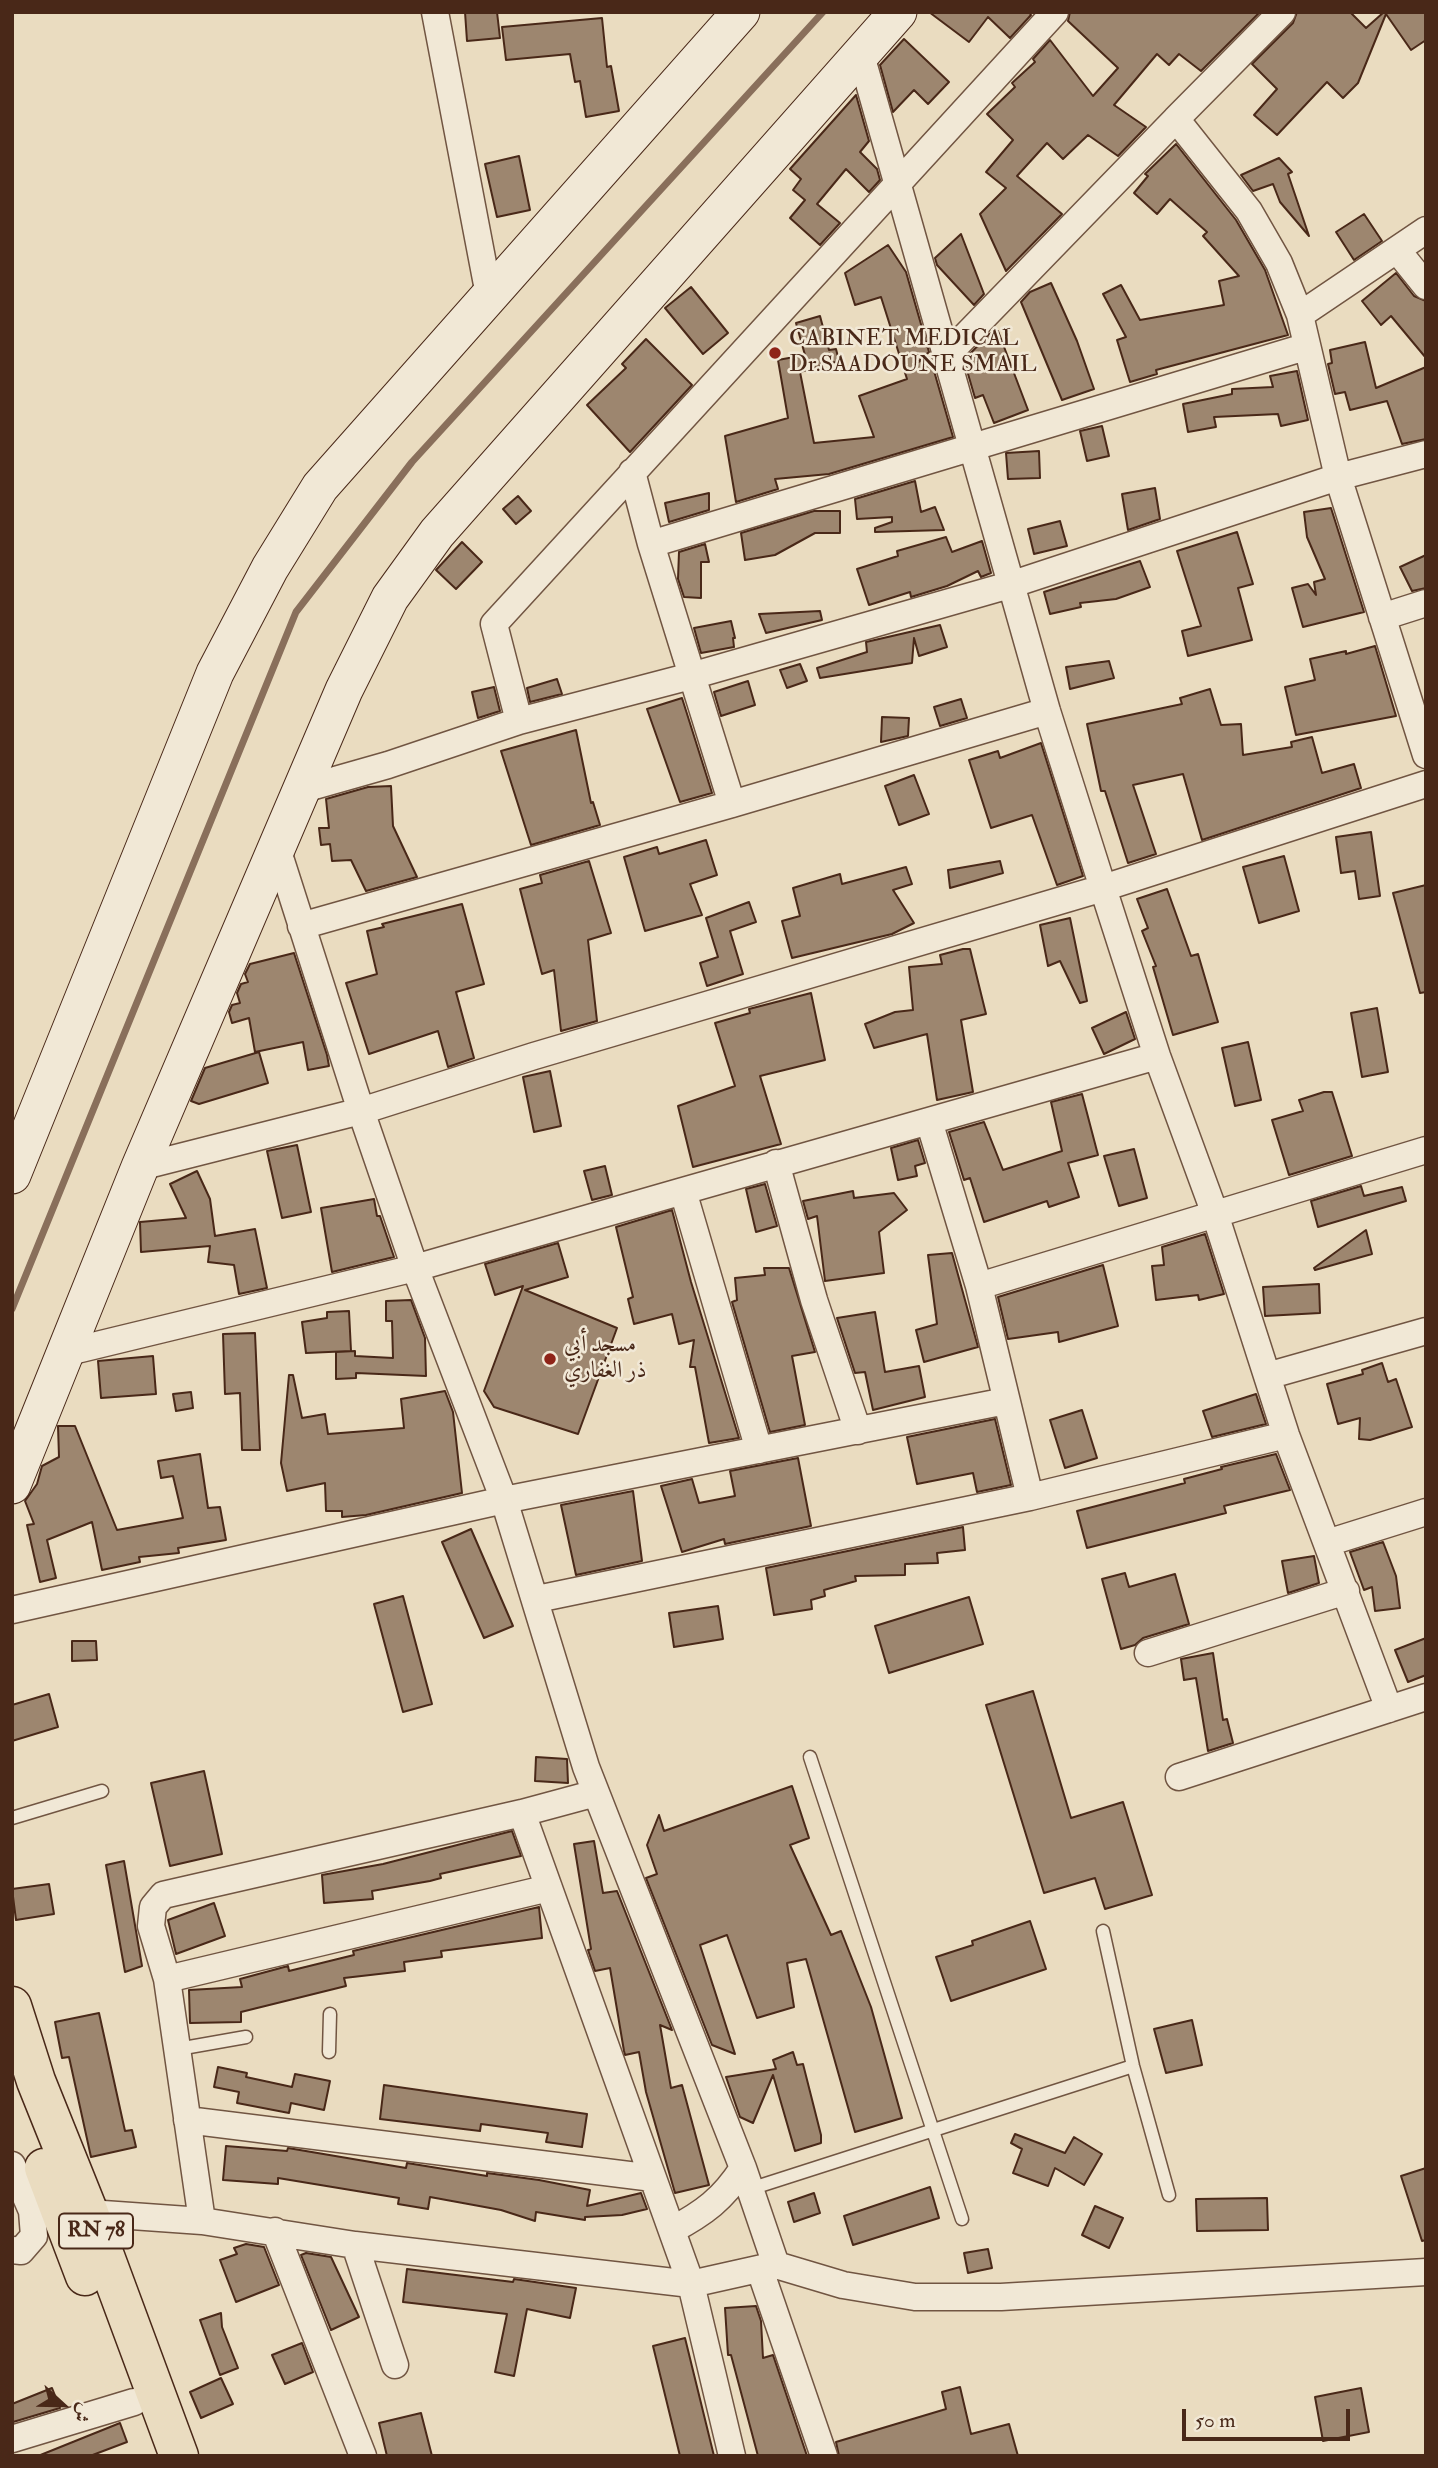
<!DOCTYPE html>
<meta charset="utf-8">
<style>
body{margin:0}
#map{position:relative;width:1438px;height:2468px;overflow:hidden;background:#eadcc0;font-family:"IM FELL Double Pica",Amiri,serif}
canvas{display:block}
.frame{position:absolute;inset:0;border:14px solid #492818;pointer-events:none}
.north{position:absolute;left:28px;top:2370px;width:70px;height:70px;-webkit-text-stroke:5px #f1e8d6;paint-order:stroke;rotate:112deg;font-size:19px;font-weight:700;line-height:28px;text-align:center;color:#492818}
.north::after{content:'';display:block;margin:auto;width:24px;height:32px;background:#492818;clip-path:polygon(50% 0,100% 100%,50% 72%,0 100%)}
.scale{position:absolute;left:1182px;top:2409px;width:168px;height:32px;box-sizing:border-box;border:4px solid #492818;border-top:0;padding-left:9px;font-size:21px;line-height:24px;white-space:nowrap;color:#492818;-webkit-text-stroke:5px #f1e8d6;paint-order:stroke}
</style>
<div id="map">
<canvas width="1438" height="2468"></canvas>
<div class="frame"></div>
<div class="north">ش</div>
<div class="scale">50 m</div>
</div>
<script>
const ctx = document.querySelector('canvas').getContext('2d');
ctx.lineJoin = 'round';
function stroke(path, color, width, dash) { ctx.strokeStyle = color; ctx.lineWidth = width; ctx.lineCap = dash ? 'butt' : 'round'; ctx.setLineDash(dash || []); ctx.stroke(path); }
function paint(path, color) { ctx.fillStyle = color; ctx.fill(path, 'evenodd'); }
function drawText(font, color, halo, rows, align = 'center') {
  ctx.font = font + ' "IM FELL Double Pica",Amiri,serif'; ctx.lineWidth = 5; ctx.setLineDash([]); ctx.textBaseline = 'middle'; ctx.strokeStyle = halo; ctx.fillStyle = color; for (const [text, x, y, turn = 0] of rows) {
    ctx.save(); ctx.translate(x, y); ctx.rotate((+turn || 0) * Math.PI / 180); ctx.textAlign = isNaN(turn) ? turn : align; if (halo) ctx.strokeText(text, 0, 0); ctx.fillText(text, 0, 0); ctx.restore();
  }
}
const stream = new Path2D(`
 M12,1309l284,-697 116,-150 411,-450`);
const building = new Path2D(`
 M465,12h32l3,26 -33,3z
 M929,12h100l2,3 -21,23 -22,-21 -19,25z
 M1070,12h190l-59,59 -22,-17 -10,11 -12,-11 -43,51 32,22 -28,29 -30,-21 -25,24 -16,-16 -30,33 45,38 -56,57 -26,-57 26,-26 -20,-16 27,-32 -26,-26 28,-27 -3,-4 23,-21 -2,-3 17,-19 43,56 25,-28 -50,-47z
 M1297,12h53l16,16 18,-16h42v28l-15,10 -25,-36 -28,69 -15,15 -16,-16 -50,53 -23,-20 23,-26 -25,-25 41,-41z
 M602,18l5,49 4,-1 8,45 -33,6 -6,-36 -5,1 -5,-28 -64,6 -4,-33z
 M904,39l45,43 -21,22 -14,-14 -21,22 -13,-47z
 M856,95l13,46 -9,11 17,17 3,11 -11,12 -23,-23 -29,35 23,19 -20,22 -30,-27 15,-18 -12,-10 8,-11 -11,-10z
 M1176,144l60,76 29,50 23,65 -132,35 1,4 -27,8 -13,-42 9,-3 -23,-43 18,-9 19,35 84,-15 -5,-24 20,-5 -36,-40 4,-4 -37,-33 -13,15 -23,-21 14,-17 -3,-2z
 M519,156l11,54 -33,7 -12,-53z
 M1279,158l13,14 -4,2 21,62 -29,-34 -7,-18 -20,7 -12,-16z
 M1364,214l18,27 -28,19 -18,-28z
 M961,234l23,60 -10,11 -37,-40 -2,-7z
 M888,245l18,27 23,80 -11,10 12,-5 23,80 -124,37 -54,5 3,10 -42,13 -11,-66 63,-18 -10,-58 27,-5 -9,-32 24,-7 9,34 7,-1 3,12 -39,11 14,71 60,-6 -15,-41 48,-17 -26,-82 -26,8 -10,-32z
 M1396,273l18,23 12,5v57l-35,-42 -10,9 -19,-24z
 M1051,283l26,58 17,48 -32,11 -41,-98 9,-10z
 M691,287l37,46 -25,21 -38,-46z
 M998,331l30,79 -34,13 -11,-28 -8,3 -11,-38 25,-26z
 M646,339l46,46 -62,67 -43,-47 39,-37 -4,-4z
 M1365,342l11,46 50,-21v72l-24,5 -15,-43 -37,9 -5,-18 -10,2 -7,-30 4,-1 -2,-13z
 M1297,371l11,49 -27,6 -3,-12 -64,3 2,10 -28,5 -5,-28 49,-10v-5l41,-2 -3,-11z
 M1102,426l7,30 -22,5 -7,-30z
 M1039,451l1,27 -32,1 -2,-26z
 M915,481l6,31 14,-5 9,23 -69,2v-4l17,-6v-5l-35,2 -2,-20z
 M1155,488l5,31 -32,11 -6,-36z
 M709,493v17l-40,12 -4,-19z
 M518,496l13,15 -15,13 -13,-15z
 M1331,508l33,104 -61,15 -11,-39 16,-4 8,11 -2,-13 11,-3 -18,-42 -3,-25z
 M814,511h26v22h-25l-40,22 -30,5 -4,-27z
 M1060,521l7,25 -33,8 -6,-25z
 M1237,532l16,52 -15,4 14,52 -64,16 -6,-25 19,-5 -24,-75z
 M946,537l6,15 30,-11 9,32 -10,4 -3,-6 -31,15 -36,11 -1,-5 -41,13 -12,-36 41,-13 -1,-5z
 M462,542l20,20 -26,27 -20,-19z
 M705,544l4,18h-8v36l-17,-1 -6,-18 1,-27z
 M1426,555v33l-14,3 -12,-24z
 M1140,561l10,26 -34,12 -36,4 1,4 -31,7 -6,-22z
 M820,611l2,9 -56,13 -7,-19z
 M731,621l4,17h-2l1,9 -33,6 -7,-25z
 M940,625l7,22 -28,9 -5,-18 -2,25 -92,15 -3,-10 50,-16 -1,-10z
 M1375,646l21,70 -100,19 -11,-48 30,-7 -5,-21 36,-8v3z
 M1109,661l5,17 -44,11 -4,-22z
 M800,664l7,17 -20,7 -7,-18z
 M557,679l5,15 -32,8 -3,-14z
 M748,681l7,24 -34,11 -7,-24z
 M494,687l6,24 -22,7 -6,-26z
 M1210,689l11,36 20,-1 2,31 49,-8 -1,-5 21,-5 10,36 32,-9 7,24 -159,52 -19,-66 -50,11 23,69 -28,9 -23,-72h-4l-14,-67 95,-20 -2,-6z
 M682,698l30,95 -32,9 -33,-93z
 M961,699l6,19 -27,8 -6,-19z
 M882,717l27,1 -1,18 -27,6z
 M576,730l15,73 2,-1 7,23 -69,20 -30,-94z
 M1041,743l42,133 -26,9 -25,-70 -41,13 -22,-68 29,-9 2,7z
 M914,775l15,39 -30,11 -14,-39z
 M391,786l2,40 24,51 -51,14 -15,-31 -19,1 -2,-17 -9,1 -2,-17h10l-3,-29 42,-12z
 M1371,832l9,64 -21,3 -4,-28 -14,2 -5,-36z
 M706,840l11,35 -27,9 12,31 -57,16 -21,-74 33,-10 2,7z
 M1284,856l15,55 -40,12 -16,-56z
 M589,861l22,72 -23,7 9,81 -36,10 -7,-61 -12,4 -22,-85 22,-6 -2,-8z
 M1000,861l3,12 -53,15 -2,-18z
 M906,867l6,17 -19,6 21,33 -22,11 -100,24 -10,-37 18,-5 -7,-28 47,-14 2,10z
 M1426,885v107l-6,1 -27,-100z
 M1167,889l24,67 7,-2 20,68 -45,13 -20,-68 3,-1 -14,-35 6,-3 -11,-29z
 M749,902l7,20 -26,9 13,43 -36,12 -7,-23 18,-6 -12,-39z
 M462,904l22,80 -28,8 18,66 -26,9 -10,-36 -69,23 -23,-71 31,-9 -10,-43 17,-4 -2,-3z
 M1070,918l17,83 -7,2 -20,-42 -12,5 -8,-41z
 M963,949h7l16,65 -25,6 12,72 -36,8 -10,-66 -53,14 -9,-24 30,-12 18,-2 -4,-43 33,-3 -2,-9z
 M294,953l33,102 2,11 -21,4 -5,-28 -48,10 -6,-34 -17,5 -3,-11 3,-7 8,-2 -3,-10 4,-9 7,-2 -3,-8 5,-10z
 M811,993l14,67 -65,16 21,68 -88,23 -15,-61 57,-20 -20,-63 35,-10 -1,-4z
 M1377,1008l11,64 -26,5 -11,-64z
 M1126,1012l9,27 -31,15 -12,-26z
 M1248,1042l13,58 -26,6 -13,-58z
 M259,1052l9,31 -69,21 -8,-3 14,-33z
 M550,1071l11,55 -27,6 -11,-55z
 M1324,1092h8l20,64 -63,19 -17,-55 31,-9 -4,-11z
 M1082,1094l16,61 -30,8 11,34 -30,10 -2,-6 -63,21 -14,-44 -6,2 -15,-48 35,-10 19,48 59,-19 -11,-49z
 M918,1140l7,23 -10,3 2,10 -19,4 -7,-32z
 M297,1145l14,67 -29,6 -15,-67z
 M1134,1149l13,49 -28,8 -15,-50z
 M605,1166l7,29 -20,5 -8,-29z
 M197,1171l13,28 5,37 40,-7 12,59 -28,6 -5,-29 -26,-3 2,-16 -69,6 -1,-30 46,-4 -16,-34z
 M765,1184l12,42 -21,6 -10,-43z
 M1361,1186l3,10 38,-9 4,14 -88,26 -7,-26z
 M853,1191l1,7 40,-5 13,17 -28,22 5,41 -59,8 -8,-65 -9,3 -5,-18z
 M374,1199l3,17h3l14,41 -62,15 -11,-64z
 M672,1210l19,72 48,156 -30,5 -14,-76h-5l4,-27 -15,4 -7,-30 -38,10 -6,-25 5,-2 -17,-70z
 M1366,1230l6,24 -57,16 -1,-2z
 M1205,1234l19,60 -25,6 -1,-5 -42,5 -4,-34 12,-1 -2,-18z
 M558,1243l10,34 -43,13 92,38 -39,106 -84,-27 -10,-16 39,-105 -28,9 -10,-31z
 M952,1253l26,94 -54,15 -8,-32 21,-6 -9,-69z
 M1103,1265l15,61 -59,16 -1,-10 -50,7 -10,-42z
 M764,1268h25l26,84 -23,4 13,69 -35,7 -38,-130 5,-2 -2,-22 30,-3z
 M1319,1284l1,29 -55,3 -2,-29z
 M411,1300l14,38 1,38 -70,-3v5l-20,1v-27l19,-1v5l38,2 -1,-37h-6v-20z
 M349,1311l2,40 -45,2 -4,-31 25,-4v-6z
 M875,1312l10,60 34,-6 6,31 -52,13 -8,-38 -10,1 -18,-55z
 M255,1333l5,117h-18l-2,-57 -15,1 -2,-60z
 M153,1356l3,38 -55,4 -3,-37z
 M1382,1363l6,19 8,-3 16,48 -42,13 -11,-1 1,-21 -22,6 -11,-40 36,-10 -1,-4z
 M289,1375h4l9,43 23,-4 3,20 76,-6 -3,-29 44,-8 8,21 9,81 -96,22 -24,2v-6h-16l-1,-28 -38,8 -6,-28z
 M191,1392l2,16 -17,3 -3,-17z
 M1256,1394l10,30 -54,13 -9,-26z
 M1082,1410l15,48 -32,10 -15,-48z
 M995,1419l16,66 -34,7 -4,-19 -56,11 -10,-47z
 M58,1426h17l42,104 66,-12 -10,-42 -12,2 -3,-17 42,-7 8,54 12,-1 6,33 -48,8 1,5 -40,4 1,5 -38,8 -10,-48 -45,18 9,38 -16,4 -13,-57 7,-1 -9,-23 12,-17 5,-18 17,-9z
 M1276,1454l14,36 -66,16 2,7 -139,35 -10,-37 108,-28 -1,-4 38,-10 -1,-2z
 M798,1458l13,68 -86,18 -1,-5 -42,13 -21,-66 31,-7 7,24 36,-7 -5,-25z
 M633,1491l9,70 -66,14 -15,-70z
 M963,1527l2,23 -28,3 1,10 -33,1v11l-50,1 1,5 -32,9 1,6 -14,4 1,9 -38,6 -8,-47z
 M471,1529l42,97 -29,12 -42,-96z
 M1383,1542l13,34 4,32 -25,3 -3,-24 -8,3 -14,-38z
 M1314,1556l5,27 -31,10 -6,-32z
 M1125,1573l4,14 46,-13 14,50 -46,14 -8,7 -14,4 -19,-70z
 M403,1596l29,108 -29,8 -29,-108z
 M969,1597l14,47 -94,29 -14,-47z
 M718,1606l5,33 -49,8 -5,-34z
 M1426,1638v37l-18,7 -13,-32z
 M72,1641h24l1,19 -25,1z
 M1213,1653l10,67 4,-1 6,24 -25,8 -12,-73 -12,2 -3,-21z
 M1033,1691l38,127 52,-16 29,93 -47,14 -10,-31 -51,15 -58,-188z
 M49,1694l9,33 -46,14v-36z
 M536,1757l31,2 1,24 -33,-2z
 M204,1771l18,83 -52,12 -19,-83z
 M792,1786l17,52 -19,7 41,90 10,-4 30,76 31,111 -47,14 -49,-173 -19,4 7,44 -37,11 -30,-83 -27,10 35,109 -23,-9 -66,-167 11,-4 -10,-29 12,-30 5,16z
 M512,1831l9,25 -81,18 1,4 -11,3 -58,10 1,8 -49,4 -2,-28 61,-11z
 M594,1841l9,52 14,-2 55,139 -12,-5 11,63 11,-3 27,100 -34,8 -29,-101 -7,-40 -14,3 -1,-4 -14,-83 -15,3 -7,-21 3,-1 -17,-105z
 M124,1861l18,105 -17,6 -19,-107z
 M49,1884l5,30 -38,6 -4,-31z
 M214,1903l11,33 -49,18 -8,-34z
 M539,1907l3,31 -101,13 1,6 -38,5 1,9 -61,7 2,8 -105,26v10l-51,1 -1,-33 53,-3 -2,-8 48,-13 1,5 65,-16 -1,-4z
 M1030,1921l16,48 -95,32 -15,-44 37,-12 -1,-4z
 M99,2013l26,118 7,-1 4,17 -45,10 -22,-100 -7,1 -7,-36z
 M1192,2020l10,45 -36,8 -12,-44z
 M793,2052l4,13 6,-1 18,71v8l-26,8 -22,-76 -20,48 -13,-6 -14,-40 50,-8 -3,-9z
 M218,2067l29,6 -1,4 46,10 3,-13 35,7 -6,29 -33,-7 -2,10 -52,-10 2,-11 -25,-5z
 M384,2085l203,29 -5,33 -36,-5 2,-9 -67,-9 -1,7 -100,-12z
 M1015,2134l50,19 9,-16 28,17 -18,31 -29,-17 -7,18 -35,-13 9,-24 -11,-6z
 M226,2146l61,5 1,-3 118,20 1,-5 80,13v-3l52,7 51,10 -3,16 54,-13 6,16 -25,6 -37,2v3l-49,-8 -1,9 -34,-11 -71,-13 -2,12 -30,-5 1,-6 -121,-20v6l-55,-4z
 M1426,2168v72l-4,1 -21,-65z
 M930,2187l9,31 -86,27 -9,-29z
 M814,2193l6,20 -26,9 -6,-20z
 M1267,2198l1,32 -71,1 -1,-32z
 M1095,2206l28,12 -14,30 -27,-13z
 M246,2244l18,3 15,38 -43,17 -16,-42 17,-6 -3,-6z
 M988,2249l4,19 -24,5 -4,-20z
 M306,2253l25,4 28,60 -28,13 -30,-75z
 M407,2269l106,13 1,-3 62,9 -6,30 -43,-9 -13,67 -19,-4 12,-58 -104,-12z
 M756,2306l5,15 2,37 10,-3 34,101h-49l-27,-101h-3l-3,-47z
 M221,2313l1,14 16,41 -18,7 -20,-55z
 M685,2338l29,118h-34l-27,-110z
 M302,2343l11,29 -28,12 -13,-29z
 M221,2378l12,26 -32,14 -11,-26z
 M960,2387l11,47 38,-10 9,32h-179l-3,-14 110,-33 -4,-17z
 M52,2388l8,20 -47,14 -1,-18z
 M1361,2388l8,44 -46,9 -8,-44z
 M421,2413l11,43h-45l-8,-33z
 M120,2423l7,19 -37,14h-52z`);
const lane = new Path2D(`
 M810,1757l152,462
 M12,1818l90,-27
 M1103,1931l30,135 36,129
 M178,2049l68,-12
 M329,2052l1,-38
 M750,2189l383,-123`);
const street = new Path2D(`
 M435,12l54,283
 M1282,12l-106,107 73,92 30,52 21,52 38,162 88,278
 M861,55l186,656 56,177 323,-104
 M1397,250l29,36
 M1300,315l126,-85
 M947,355l229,-236
 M632,472l19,72 654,-197
 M651,544l81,260
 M1382,617l44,-14
 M519,721l-25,-97 561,-612
 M300,790l88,-25 131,-44 172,-45 322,-92 325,-107 88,-23
 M276,845l85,266 54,157 89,232 82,267 157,401 33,97
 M301,926l431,-122 315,-93
 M929,1121l50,165 51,211
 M776,1163l38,137 44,131
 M140,1167l221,-56 173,-55 569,-168 54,168 58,158 71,221 103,274
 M683,1191l474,-135
 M979,1286l447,-136
 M64,1353l351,-85 268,-77 76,259
 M1267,1376l159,-45
 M1327,1543l99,-31
 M537,1599l493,-102 256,-62
 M12,1610l492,-110 502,-99
 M1148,1653l198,-62
 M1179,1777l247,-80
 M522,1813l169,471 41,172
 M167,1979l382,-91
 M187,2120l466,58
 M12,2165l20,46 2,25 -13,15 -9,-1
 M89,2213l113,8 153,24 336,39 85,-19 67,20 72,12h86l425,-25
 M202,2221l-35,-242 -16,-53 2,-19 10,-12 359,-82 74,-20
 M672,2230c32,-17 51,-31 71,-62
 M275,2231l88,225
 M355,2245l40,120
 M760,2270l64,186
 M12,2439l122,-37`);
const secondary = new Path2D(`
 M12,1175l203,-502 55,-105 50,-81 421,-475
 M12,1485l128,-318 204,-477 46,-92 47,-65 461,-521`);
const primary = new Path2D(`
 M12,2006l24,75 53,132 90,243
 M44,2168l41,108`);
const markers = [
 [775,353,7,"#8f2418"],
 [550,1359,7,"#8f2418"]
];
const shields = [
 [96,2231,74]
];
const shieldNames = [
 ["RN 78",96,2231]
];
const poiNames = [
 ["CABINET MEDICAL",789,340],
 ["Dr.SAADOUNE SMAIL",789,366],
 ["مسجد أبي",564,1346],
 ["ذر الغفاري",564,1372]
];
stroke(stream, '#896f5b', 7);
paint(building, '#9d866f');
stroke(building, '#492818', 2);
stroke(lane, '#715542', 15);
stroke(street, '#715542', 29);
stroke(secondary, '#492818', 39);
stroke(primary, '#492818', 41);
stroke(lane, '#f1e8d6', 12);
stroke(street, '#f1e8d6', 26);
stroke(secondary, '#f1e8d6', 37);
stroke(primary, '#eadcc0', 38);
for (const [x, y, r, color] of markers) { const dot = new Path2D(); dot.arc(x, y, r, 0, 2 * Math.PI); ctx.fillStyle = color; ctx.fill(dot); stroke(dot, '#f1e8d6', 2.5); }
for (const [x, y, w] of shields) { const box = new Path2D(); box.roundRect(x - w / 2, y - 17.5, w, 35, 5); ctx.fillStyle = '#f1e8d6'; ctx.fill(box); stroke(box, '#492818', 2); }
drawText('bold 21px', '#492818', null, shieldNames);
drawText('23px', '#492818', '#f1e8d6', poiNames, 'left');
</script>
